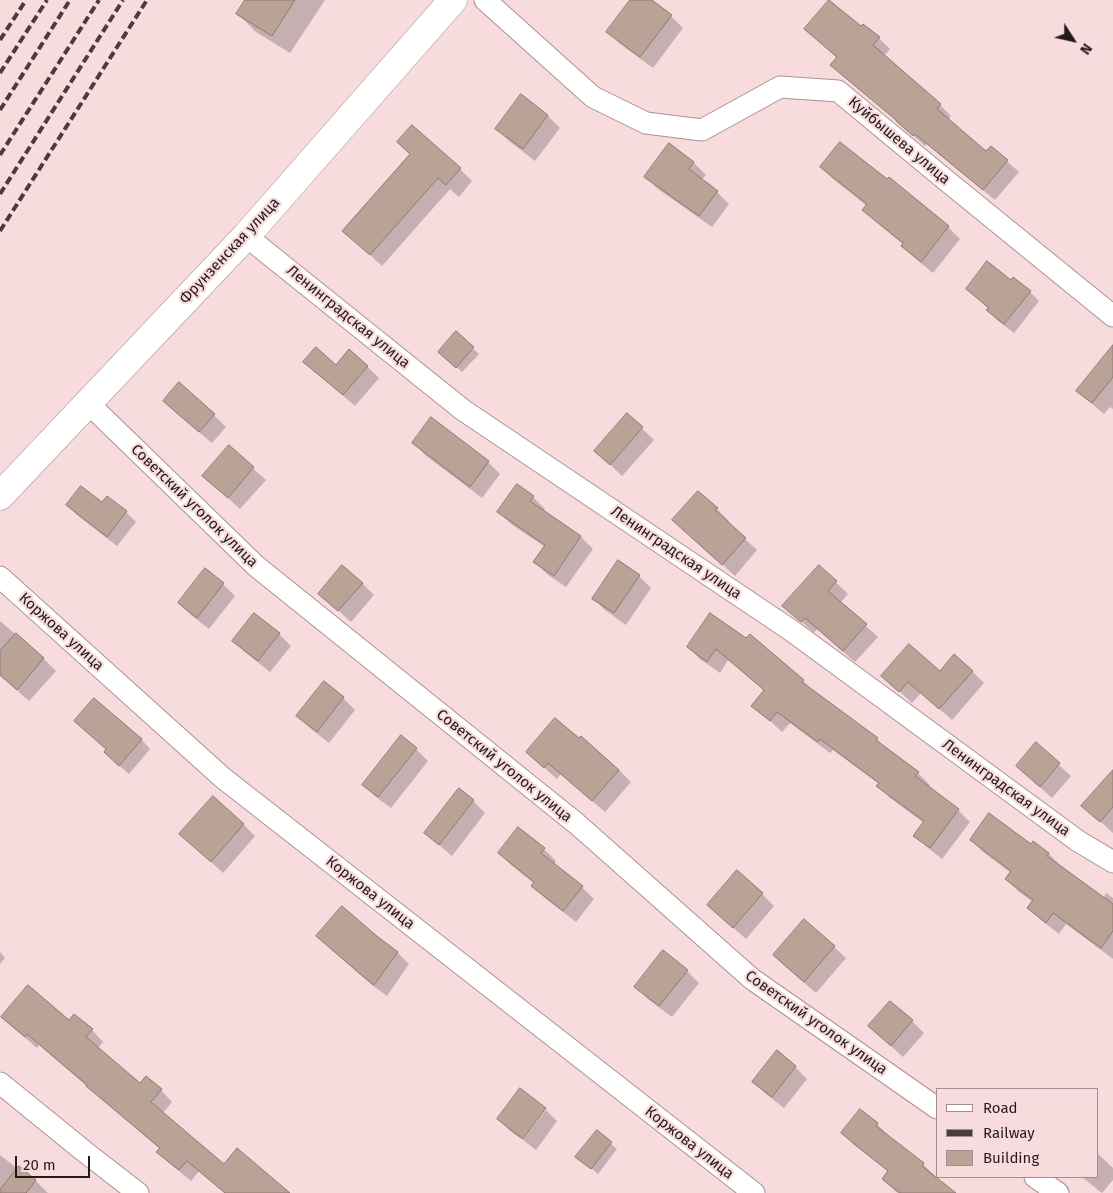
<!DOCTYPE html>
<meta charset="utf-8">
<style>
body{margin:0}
#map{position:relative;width:1113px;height:1193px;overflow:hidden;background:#f7dbdd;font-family:"Fira Sans",sans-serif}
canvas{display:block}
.legend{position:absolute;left:936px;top:1088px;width:162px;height:90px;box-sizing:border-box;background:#f7dbdd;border:1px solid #a38e8f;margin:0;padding:6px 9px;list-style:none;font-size:15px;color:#241a1b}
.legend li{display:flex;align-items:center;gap:10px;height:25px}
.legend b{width:25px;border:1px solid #a38e8f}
.north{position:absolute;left:1048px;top:15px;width:50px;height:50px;-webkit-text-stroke:4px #f7dbdd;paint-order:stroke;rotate:125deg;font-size:14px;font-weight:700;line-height:20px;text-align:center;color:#241a1b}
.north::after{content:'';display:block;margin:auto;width:18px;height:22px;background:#241a1b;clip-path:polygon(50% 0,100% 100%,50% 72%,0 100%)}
.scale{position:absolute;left:15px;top:1156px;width:75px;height:22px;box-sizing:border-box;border:2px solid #241a1b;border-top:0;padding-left:6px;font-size:15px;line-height:18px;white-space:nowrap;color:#241a1b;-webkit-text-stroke:4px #f7dbdd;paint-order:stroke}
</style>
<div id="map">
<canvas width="1113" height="1193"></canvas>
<ul class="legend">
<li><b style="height:6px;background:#fff"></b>Road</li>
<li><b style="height:6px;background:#493c3d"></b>Railway</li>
<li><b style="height:14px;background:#b9a397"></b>Building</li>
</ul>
<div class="north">N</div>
<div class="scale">20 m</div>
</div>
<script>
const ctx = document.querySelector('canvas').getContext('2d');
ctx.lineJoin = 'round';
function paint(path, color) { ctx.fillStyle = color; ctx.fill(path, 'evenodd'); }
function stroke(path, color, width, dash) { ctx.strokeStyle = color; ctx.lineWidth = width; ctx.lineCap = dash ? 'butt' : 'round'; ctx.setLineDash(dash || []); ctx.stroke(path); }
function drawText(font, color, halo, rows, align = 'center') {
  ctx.font = font + ' "Fira Sans",sans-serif'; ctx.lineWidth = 4.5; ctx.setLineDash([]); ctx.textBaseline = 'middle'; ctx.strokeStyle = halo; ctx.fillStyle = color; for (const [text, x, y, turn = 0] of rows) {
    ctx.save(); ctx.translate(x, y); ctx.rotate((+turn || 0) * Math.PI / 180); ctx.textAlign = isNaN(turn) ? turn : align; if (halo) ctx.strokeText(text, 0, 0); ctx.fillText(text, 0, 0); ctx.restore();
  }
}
const shadow = new Path2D(`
 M247,0h78l-35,53 -34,-21 -18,-18z
 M632,0h18l21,16 12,12 -30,40 -33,-24 -12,-12z
 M861,28l18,10 11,11 -6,7 56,49 11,11 -3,4 39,33 4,-6 28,25 -24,28 -68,-56 -2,2 -16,-14 -72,-74 -31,-29z
 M521,96l27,20 12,12 -25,33 -26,-20 -12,-12z
 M412,127l48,42 12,12 -13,16 -9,-8 -68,77 -38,-35 67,-76z
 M670,145l24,18 12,12 -5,5 16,12 12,12 -17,23 -54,-38 -12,-12z
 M821,167l127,60 12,12 -27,34 -18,-15 -12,-12 1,-1 -28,-23 -12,-12 3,-4 -34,-27z
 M1011,282l19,10 9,9 -25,32 -17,-13 -9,-10 1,-1 -22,-20z
 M456,333l23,21 -17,18 -17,-15z
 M1113,358v51l-3,-2 -6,7 -14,-12 -12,-12z
 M336,366h31l12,12 -24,28 -38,-33z
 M164,401l50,14 12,12 -14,16 -36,-30z
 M628,415l26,25 -32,36 -26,-25z
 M432,419l56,43 12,12 -18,24 -57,-43 -11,-12z
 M229,447l37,33 -26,29 -36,-33z
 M533,497l12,12 -2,2 38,26 12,12 -27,38 -19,-13 -12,-12 10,-15 -34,-23 -12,-12z
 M107,498l19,14 10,10 -19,24 -40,-31 -10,-10 36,-1z
 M717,509l12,12 -2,2 30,27 -22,26 -61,-56z
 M819,566l29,28 -8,9 38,34 -23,25 -38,-33 -3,4 -30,-27z
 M639,576l12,12 -25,37 -21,-15 -12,-12z
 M362,583l12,12 -23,27 -32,-29z
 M223,584l12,12 -26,33 -18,-14 -12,-12z
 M711,615l92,66 12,12 62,46 10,11 31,23 12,12 -2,2 30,23 12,12 -28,37 -15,-12 -12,-12 9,-12 -34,-25 -12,-12 1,-2 -46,-34 -3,3 -40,-30 -8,9 -29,-27 12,-14 -37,-31 -8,13 -20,-14 -12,-12z
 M0,621l44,38 12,12 -27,30 -29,-26z
 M279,634l12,12 -21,26 -24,-19 -12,-12z
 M972,671l12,12 -32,37 -31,-27 -9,10 -29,-27z
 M324,683l19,15 12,12 -26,33 -19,-15 -12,-12z
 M141,739l9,10 -21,25 -14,-12 -8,-12z
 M579,740l40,30 12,12 -26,30 -44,-38 -4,5 -17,-15z
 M1036,744l35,32 -19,22 -23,-21z
 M416,749l12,12 -37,47 -15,-11 -12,-12z
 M1113,771v62l-30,-27z
 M459,790l14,11 12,12 -33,43 -14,-12 -12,-12z
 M243,824l12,12 -32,37 -42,-39z
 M518,829l26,20 12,12 -3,4 29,22 12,12 -18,23 -31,-24 -12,-12 2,-2 -24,-19 -12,-12z
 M971,840l60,6 2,-3 16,11 12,12h-1l43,32 3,-5 7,5v61l-47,-35 -7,10 -18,-14 -12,-12 4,-6 -15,-11 -12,-12 5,-6 -28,-21z
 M762,894l12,12 -28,33 -25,-22z
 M318,936l59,2 20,14 12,12 -22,32 -15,-11 -42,-37z
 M834,947l12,11 -30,35 -30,-26 -12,-12z
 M0,952l5,6 -5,6z
 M687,971l12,12 -27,34 -24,-18 -12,-12z
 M3,1017l67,5 22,8 11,12 -5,6 42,37 21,5 11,12 -10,12 62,52 66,27h-65l-26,-22 -8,10 -22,-18 -11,-11 2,-3 -121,-104 -2,3 -23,-20z
 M912,1021l12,12 -21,24 -34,-31z
 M795,1067l12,12 -23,29 -18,-14 -12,-12z
 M544,1109l-23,30 -11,-8 -12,-12z
 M546,1110l11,11 -21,29 -13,-10z
 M877,1124l12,12 -1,1 35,27 12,12 -1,2 20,15h-56l-3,-2 -12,-12 6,-7 -35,-27 -12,-12z
 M597,1132l20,17 -19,25 -21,-17z
 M1097,1153l16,15v12l-11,13 -20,-16h15z
 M0,1155l18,14 1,-1 17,13 12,12h-48z`);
const building = new Path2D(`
 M245,0h50l-23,36 -36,-22z
 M630,0h22l20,15 -32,42 -34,-25z
 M829,0l32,26 2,-2 17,13 -7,8 68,59 -4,5 49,42 5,-5 17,14 -25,30 -68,-56 -2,2 -17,-15v-1l-66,-55 7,-8 -33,-28z
 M521,94l27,21 -25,34 -28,-20z
 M412,125l49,43 -15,17 -8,-7 -68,77 -28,-24 68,-77 -13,-12z
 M840,142l47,37 2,-2 60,49 -28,36 -20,-16 2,-3 -41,-33 5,-6 -47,-37z
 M669,143l25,19 -5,7 29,22 -19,25 -55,-39z
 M987,261l24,19 2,-3 18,14 -27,33 -18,-14 3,-2 -23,-19z
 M456,331l18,16 -18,21 -18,-16z
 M1113,345v32l-21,26 -16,-12z
 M316,347l20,18 13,-16 19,17 -25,29 -40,-33z
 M179,382l36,32 -16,18 -36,-31z
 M627,413l16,14 -33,38 -16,-14z
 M431,417l58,44 -19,26 -58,-44z
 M229,445l25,22 -26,31 -26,-22z
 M517,484l17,12 -4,5 51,35 -27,40 -21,-14 12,-17 -48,-33z
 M81,486l21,16 5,-6 20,15 -20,26 -41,-32z
 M698,491l20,17 -3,2 31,28 -24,27 -50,-45z
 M618,560l22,15 -26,38 -22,-14z
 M342,565l21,18 -25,28 -20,-17z
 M819,565l18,16 -9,10 39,33 -24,27 -38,-33 -4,4 -19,-16z
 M205,568l19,15 -27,35 -19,-15z
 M254,613l26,20 -22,28 -26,-20z
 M710,613l36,25 4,-4 54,46 -2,2 76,56 -2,2 43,32 -4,4 44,33 -29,39 -17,-12 11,-15 -48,-35 3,-3 -59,-44 -2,3 -41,-30 -7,9 -19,-15 13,-16 -48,-41 -9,13 -20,-15z
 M16,633l28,25 -27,32 -17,-15v-24z
 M909,644l31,27 14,-17 19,17 -34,38 -31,-27 -9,10 -18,-16z
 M324,681l20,16 -27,35 -21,-16z
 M94,698l48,41 -23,27 -15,-14 2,-3 -32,-28z
 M555,718l24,20 2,-2 38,34 -27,31 -44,-38 -4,5 -18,-16z
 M401,735l16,13 -39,49 -16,-12z
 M1036,742l24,21 -20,24 -24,-21z
 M1113,770v37l-13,15 -19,-16z
 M459,788l15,12 -35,45 -15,-12z
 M213,796l31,28 -33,38 -32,-28z
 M989,813l42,31 2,-3 16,12 -2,3 66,48v27l-12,17 -48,-35 -7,10 -19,-15 6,-8 -28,-21 6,-8 -41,-31z
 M518,827l27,21 -4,5 42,33 -20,25 -32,-25 3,-4 -36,-29z
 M737,870l26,23 -30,35 -26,-23z
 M342,906l36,31 20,15 -24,33 -15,-12 -43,-37z
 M804,919l31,27 -31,36 -31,-27z
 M663,950l25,20 -29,36 -25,-19z
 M28,985l41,35 5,-6 19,15 -7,8 54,46 6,-7 16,13 -11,13 73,62 13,-16 53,45h-65l-38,-32 -8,9 -23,-18 4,-4 -74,-62 1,-1 -60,-51 -2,3 -24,-20z
 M890,1001l23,19 -22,26 -23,-20z
 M777,1050l19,16 -24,31 -20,-15z
 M520,1088l26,20 -23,31 -26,-20z
 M860,1109l18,14 -2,3 48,37 -2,3 34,27h-56l-18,-14 6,-8 -47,-38z
 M597,1130l15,12 -21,27 -16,-12z
 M19,1166l17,14 -10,13h-26v-3z`);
const street = new Path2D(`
 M485,0l108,97 53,26 56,7 78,-43 58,4 104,86 171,139
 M246,236l217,174 329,221 286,210 35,21
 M88,403l168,163 321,258 175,155 185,129
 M0,577l223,201 531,415
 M0,1083l85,69 53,41
 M1035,1177l23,16`);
const secondary = new Path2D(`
 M0,496l246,-260 207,-236`);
const rail = new Path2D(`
 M0,40l26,-40
 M0,73l47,-73
 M0,110l70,-110
 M0,155l99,-155
 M0,194l123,-194
 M0,231l147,-231`);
const streetNames = [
 ["Куйбышева улица",899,141,40],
 ["Фрунзенская улица",230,251,-47],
 ["Ленинградская улица",348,317,39],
 ["Советский уголок улица",194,506,44],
 ["Ленинградская улица",676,553,34],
 ["Коржова улица",61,632,42],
 ["Советский уголок улица",504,766,39],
 ["Ленинградская улица",1006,788,36],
 ["Коржова улица",370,893,38],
 ["Советский уголок улица",816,1023,35],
 ["Коржова улица",689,1143,38]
];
paint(shadow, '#0003');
paint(building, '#b9a397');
stroke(building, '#8f796f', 1);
stroke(street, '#ac9294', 23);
stroke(secondary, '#ac9294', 29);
stroke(street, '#fff', 21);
stroke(secondary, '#fff', 28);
stroke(rail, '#493c3d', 4, [8, 4]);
drawText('15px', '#241a1b', '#f7dbdd', streetNames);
</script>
